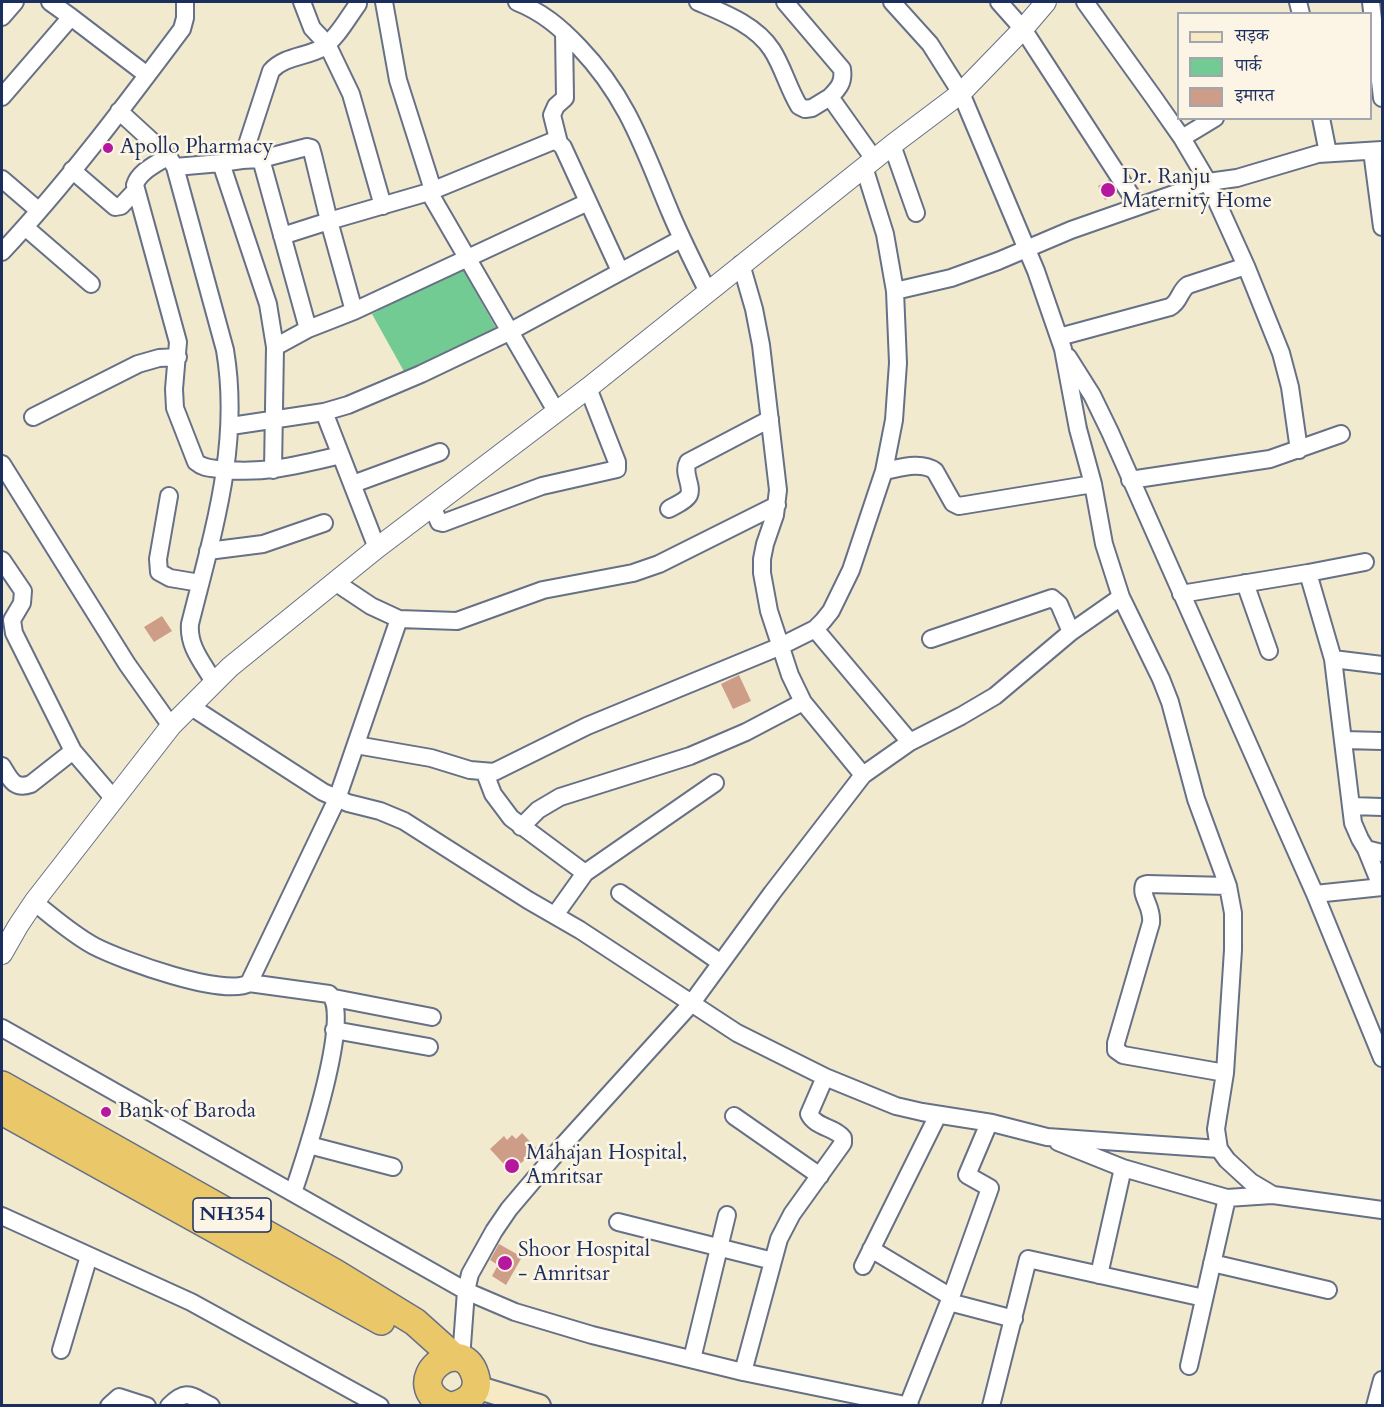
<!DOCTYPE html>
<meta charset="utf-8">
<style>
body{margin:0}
#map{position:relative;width:1384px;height:1407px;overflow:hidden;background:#f2eacf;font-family:Cardo,"Noto Serif Devanagari",serif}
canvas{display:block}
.frame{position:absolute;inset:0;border:3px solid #1b2f5e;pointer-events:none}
.legend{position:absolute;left:1177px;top:12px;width:195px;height:108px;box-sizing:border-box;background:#fcf5e5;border:2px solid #a2a6af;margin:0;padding:8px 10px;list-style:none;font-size:18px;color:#1b2f5e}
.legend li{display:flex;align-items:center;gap:12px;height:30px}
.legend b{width:30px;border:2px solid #a2a6af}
</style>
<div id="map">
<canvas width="1384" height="1407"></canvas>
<div class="frame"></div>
<ul class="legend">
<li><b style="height:8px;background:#f7e9c3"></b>सड़क</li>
<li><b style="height:16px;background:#71cb92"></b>पार्क</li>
<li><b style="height:16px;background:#ce9d88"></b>इमारत</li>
</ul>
</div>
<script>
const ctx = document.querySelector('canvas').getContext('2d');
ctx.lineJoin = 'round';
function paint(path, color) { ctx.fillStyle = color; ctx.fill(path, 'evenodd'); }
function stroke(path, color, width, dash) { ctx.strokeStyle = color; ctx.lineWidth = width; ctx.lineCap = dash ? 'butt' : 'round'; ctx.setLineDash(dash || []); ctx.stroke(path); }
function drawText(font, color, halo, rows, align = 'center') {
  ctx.font = font + ' Cardo,serif'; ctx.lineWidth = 5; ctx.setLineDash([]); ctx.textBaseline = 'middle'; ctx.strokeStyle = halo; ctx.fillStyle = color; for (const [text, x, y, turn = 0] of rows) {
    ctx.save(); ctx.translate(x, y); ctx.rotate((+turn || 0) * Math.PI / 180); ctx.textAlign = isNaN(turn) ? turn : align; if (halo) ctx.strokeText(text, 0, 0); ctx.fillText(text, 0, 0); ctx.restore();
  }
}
const green = new Path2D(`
 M461,266l36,64 -91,45 -34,-61z`);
const building = new Path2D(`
 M1109,180l8,13 -12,7 -7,-14z
 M162,616l10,15 -18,11 -10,-15z
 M739,675l12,26 -18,8 -12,-25z
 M522,1133l15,16 -26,23 -21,-23 14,-13 3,4 5,-5 4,4z
 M499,1244l23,13 -16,28 -14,-9 6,-11 -8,-5z`);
const minor = new Path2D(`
 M302,2l10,26 15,16 24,50 32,112
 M384,2l14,78 35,110
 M517,2c25,10 43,25 62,45 49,51 65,103 92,167 11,26 24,52 37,78
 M698,2c26,11 58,23 74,48 11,17 16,38 27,56l6,3 7,-1 18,-11 44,62
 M785,2l57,67c2,13 -3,19 -12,28
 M892,2l38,42 31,49 75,178 27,78 15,80 15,55 11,60 17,53 40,82 9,23 26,97 32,87 5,27v37l-8,123 -9,56 3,20 8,11 24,22 22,13 109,15
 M999,2l24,27 115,177
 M1085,2l69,96 28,40 26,44 38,84 35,87 9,34 9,63
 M1298,2l3,12
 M1371,2l11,96
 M2,17l13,-15
 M71,17l76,58
 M2,97l69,-80 -21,-15
 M119,111l49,45 7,11 50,183c16,95 -12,182 -35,274 -2,23 13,39 24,58
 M1321,118l7,35
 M1182,138l33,-20
 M559,143l-7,-28 4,-9 9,-8 -1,-66
 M892,145l24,68
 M1372,151l10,76
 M168,156c-11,8 -29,15 -33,29l43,157 -4,47 1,19 21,54c7,6 14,6 22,7 43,6 82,-4 123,-14
 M261,159l46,-12 4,1 2,7 16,66 -47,15
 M242,160l19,-1 47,170
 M221,163l21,-3 29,-89c13,-15 35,-14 51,-23 15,-10 25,-29 36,-44
 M175,167l46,-4 47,141 7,43
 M72,170l43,37 6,-1 15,-16
 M2,179l36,31
 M429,192l127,219
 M25,227l66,57
 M2,252c65,-69 123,-147 180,-223l3,-11v-16
 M741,264l13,45 7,36 17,145 -3,25 -10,29 -3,15v14l7,38 21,64 13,27 60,73
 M895,291l56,-13 47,-17 73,-31 137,-48 29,-4 81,-24 64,-4
 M354,311l234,-109
 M1059,337l111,-30c10,-5 9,-16 18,-22l58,-19
 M1068,357l24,38 18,37 205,462 67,164
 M324,412l53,136
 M33,417l105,-53 21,-6 19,-1
 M231,426l93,-14 24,-7 73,-31 90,-43 170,-92
 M2,464l125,200 44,62
 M273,470l2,-123 33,-18 46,-18 -25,-90 100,-29 124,-51 6,2 4,4 57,124
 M884,471c16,-3 37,-10 51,0l18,32 6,3 134,-22
 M1130,480l140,-21 71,-25
 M353,484l87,-32
 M169,496l-11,63 1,13 11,6 30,5
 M432,506l7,16 4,1 99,-37 75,-17v-7l-29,-74
 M669,509c5,-3 17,-8 20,-14 4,-10 -7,-22 -1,-33l82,-43
 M208,551l55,-7 61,-21
 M2,560l21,31 -1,12 -10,17 2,13 59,118 41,48
 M1308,573l57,-11
 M1245,583l24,68
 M1181,594l127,-21 25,86 49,6
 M399,619l58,2 86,-31 90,-17 26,-9 118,-59
 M815,629l95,113
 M931,639l121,-41 7,6 12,28
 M1333,659l20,164 7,16 6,10 16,4
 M190,706l133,86 25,11 32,8 24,10 124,79 52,30 157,103 88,44 71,29 26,6 70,11 55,14 172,12
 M1344,740l38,1
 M356,745l75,13 39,12 24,2 93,-46 194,-80 34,-17 8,-8 8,-10 20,-41 33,-99 10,-51 4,-57 -3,-72 -10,-57 -21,-67
 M2,766c8,13 12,24 29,18l42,-33
 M485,773l8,21 18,24 74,55 -30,42
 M1351,806l31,1
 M521,827l17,-17 22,-13 130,-41 56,-24 57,-30
 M1366,849l15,37
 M585,873l130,-90
 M620,893l101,70
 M1315,894l67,-7
 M34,902c19,15 38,32 60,44 27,14 131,52 155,37l88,-184 62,-180 -28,-13 -36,-24
 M249,983l80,11c25,19 -26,169 -36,199
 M334,998l98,19
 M2,1028l464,263 49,21 77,23 151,37 167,34
 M334,1030l95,17
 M1225,1073l-102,-18 -7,-5v-7l35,-120c2,-17 -11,-26 -7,-38l3,-1 81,2
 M734,1116l86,60
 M1058,1142l65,26 104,30 45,-3
 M309,1145l84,22
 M2,1216l189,86 189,104
 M618,1222l155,39
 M871,1249l80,48
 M1212,1263l116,27
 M863,1266l75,-151
 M1099,1275l24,-107
 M949,1302l65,17
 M61,1350l28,-94
 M461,1359l5,-68 4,-17 24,-43 15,-22 56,-66 126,-139 81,-111 91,-118 47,-33 51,-26 34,-20 76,-64 50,-35
 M692,1359l35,-144
 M1189,1366l38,-168
 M743,1372l36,-133 13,-25 51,-71v-5c-8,-11 -27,-10 -34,-24l16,-37
 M908,1405l43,-108 39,-109 -23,-13 22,-52
 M109,1406l10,-9 28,9
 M169,1406c18,-18 22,-10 42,0
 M991,1406l37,-147 176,39
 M1375,1406l7,-26`);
const tertiary = new Path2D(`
 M2,954l16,-28 16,-24 137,-176 59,-59 147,-119 211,-160 304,-243 69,-52 62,-64 23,-27`);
const secondary = new Path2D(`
 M476,1387l63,19`);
const trunk = new Path2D(`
 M2,1085l333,188 80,49 39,35
 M2,1111l379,210
 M448,1406c-53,-22 13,-77 27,-31 6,18 -9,29 -25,31`);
const markers = [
 [108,148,6,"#b5179e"],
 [1108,190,8,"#b5179e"],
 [106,1112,6,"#b5179e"],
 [512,1166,8,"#b5179e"],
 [505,1263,8,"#b5179e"]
];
const shields = [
 [232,1215,78]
];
const shieldNames = [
 ["NH354",232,1215]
];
const poiNames = [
 ["Apollo Pharmacy",120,148],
 ["Dr. Ranju",1122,178],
 ["Maternity Home",1122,202],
 ["Bank of Baroda",118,1112],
 ["Mahajan Hospital,",526,1154],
 ["Amritsar",526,1178],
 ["Shoor Hospital",518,1251],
 ["- Amritsar",518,1275]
];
paint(green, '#71cb92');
paint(building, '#ce9d88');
stroke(minor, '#667086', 20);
stroke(tertiary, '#667086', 22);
stroke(secondary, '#667086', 26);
stroke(trunk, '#667086', 30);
stroke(minor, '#fff', 16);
stroke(tertiary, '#fff', 20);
stroke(secondary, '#f7e9c3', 22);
stroke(trunk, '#eac769', 27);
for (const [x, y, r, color] of markers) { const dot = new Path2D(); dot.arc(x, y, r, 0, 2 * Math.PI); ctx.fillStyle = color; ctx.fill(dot); stroke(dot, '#fcf5e5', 2); }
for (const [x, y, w] of shields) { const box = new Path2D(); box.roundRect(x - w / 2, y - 17, w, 34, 4.5); ctx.fillStyle = '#fcf5e5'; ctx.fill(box); stroke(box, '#1b2f5e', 1.5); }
drawText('bold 20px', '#1b2f5e', null, shieldNames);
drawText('21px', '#1b2f5e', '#fcf5e5', poiNames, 'left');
</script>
